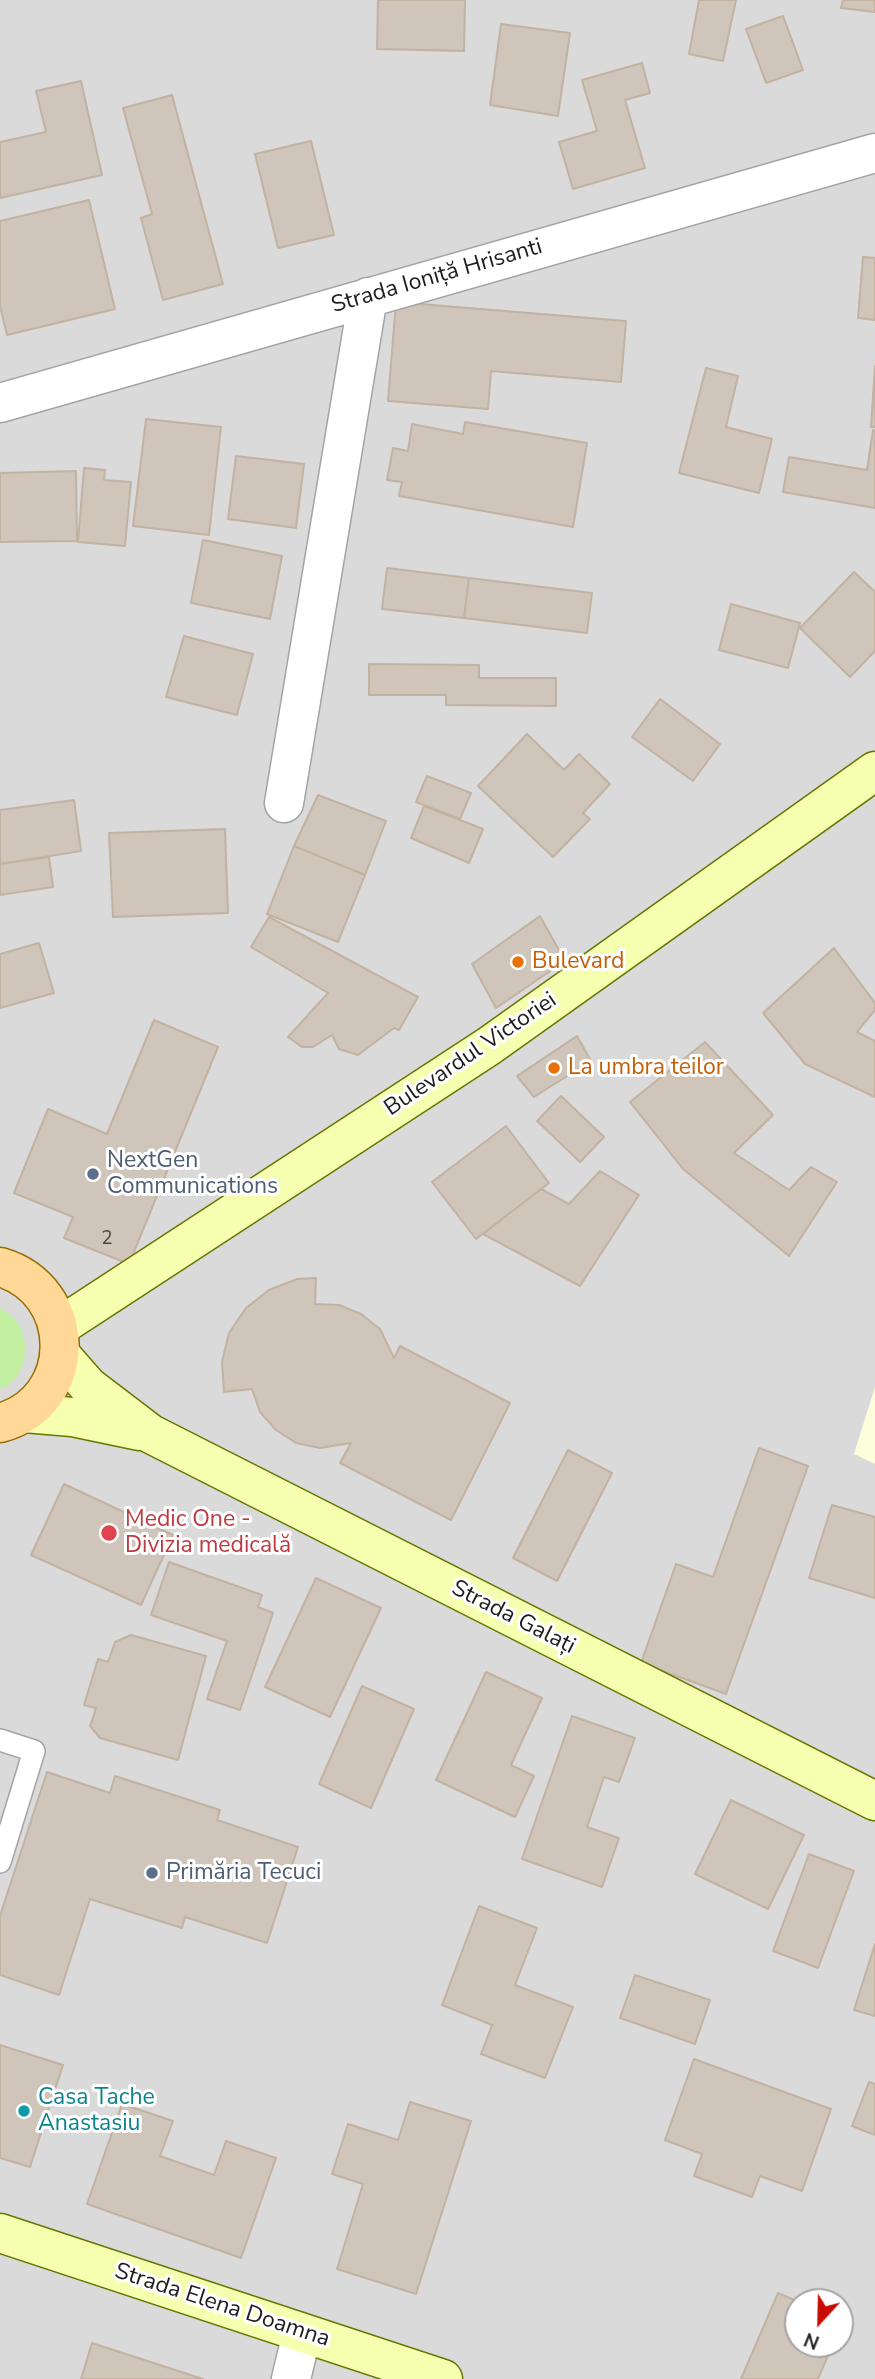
<!DOCTYPE html>
<meta charset="utf-8">
<style>
body{margin:0}
#map{position:relative;width:875px;height:2379px;overflow:hidden;background:#efebe1;font-family:"Nunito Sans",sans-serif}
canvas{display:block}
.north{position:absolute;left:784px;top:2288px;width:70px;height:70px;box-sizing:border-box;background:#fff;border:2px solid #a5a5a5;border-radius:50%;rotate:202deg;font-size:19px;font-weight:700;line-height:28px;text-align:center;color:#1d1d1d}
.north::after{content:'';display:block;margin:auto;width:24px;height:32px;background:#ca0c00;clip-path:polygon(50% 0,100% 100%,50% 72%,0 100%)}
</style>
<div id="map">
<canvas width="875" height="2379"></canvas>
<div class="north">N</div>
</div>
<script>
const ctx = document.querySelector('canvas').getContext('2d');
ctx.lineJoin = 'round';
function paint(path, color) { ctx.fillStyle = color; ctx.fill(path, 'evenodd'); }
function stroke(path, color, width, dash) { ctx.strokeStyle = color; ctx.lineWidth = width; ctx.lineCap = dash ? 'butt' : 'round'; ctx.setLineDash(dash || []); ctx.stroke(path); }
function drawText(font, color, halo, rows, align = 'center') {
  ctx.font = font + ' "Nunito Sans",sans-serif'; ctx.lineWidth = 6; ctx.setLineDash([]); ctx.textBaseline = 'middle'; ctx.strokeStyle = halo; ctx.fillStyle = color; for (const [text, x, y, turn = 0] of rows) {
    ctx.save(); ctx.translate(x, y); ctx.rotate((+turn || 0) * Math.PI / 180); ctx.textAlign = isNaN(turn) ? turn : align; if (halo) ctx.strokeText(text, 0, 0); ctx.fillText(text, 0, 0); ctx.restore();
  }
}
const residential = new Path2D(`
 M0,0h875v2379h-875zM798,2302h42v42h-42z`);
const education = new Path2D(`
 M875,1387v77l-21,-10z`);
const grass = new Path2D(`
 M0,1308c6,4 13,8 17,14 15,21 9,58 -17,67z`);
const building = new Path2D(`
 M378,0h87l-1,51 -87,-2z
 M699,0h37l-13,61 -34,-7z
 M843,0h32v12l-34,-4z
 M783,16l20,54 -37,13 -20,-54z
 M501,24l69,9 -12,83 -68,-11z
 M642,63l8,30 -25,7 20,68 -72,21 -14,-47 38,-11 -15,-51z
 M81,81l21,94 -102,23v-56l46,-10 -10,-41z
 M172,95l51,189 -60,16 -22,-82 11,-4 -29,-106z
 M311,141l23,94 -56,13 -23,-94z
 M89,200l26,109 -108,26 -7,-29v-85z
 M863,257l12,1v62l-17,-2z
 M396,302l230,19 -5,61 -130,-11 -3,38 -100,-8z
 M875,366v61h-4z
 M706,368l32,8 -12,51 46,12 -13,54 -80,-20z
 M146,419l75,8 -12,108 -76,-9z
 M465,422l122,21 -14,84 -174,-31 3,-14 -15,-2 6,-32 15,3 4,-27 51,10z
 M873,430l2,1v77l-92,-16 6,-35 78,13z
 M236,456l68,8 -8,64 -68,-9z
 M84,468l21,2 -1,10 27,2 -6,64 -47,-4z
 M76,471l1,70 -77,1v-69z
 M203,540l79,16 -12,63 -79,-16z
 M387,568l82,10 -5,40 -82,-9z
 M854,572l21,20v59l-25,26 -50,-49z
 M469,578l123,15 -5,40 -123,-15z
 M731,604l69,19 -12,45 -69,-18z
 M184,636l69,18 -16,61 -71,-18z
 M369,664l110,1v13h77v28l-110,-1v-10h-77z
 M660,699l60,45 -27,37 -61,-44z
 M527,734l37,36 15,-16 31,30 -27,29 7,6 -37,38 -75,-71z
 M427,776l44,17 -11,26 -44,-17z
 M318,795l68,26 -21,54 -71,-29z
 M74,800l7,51 -81,13v-54z
 M424,806l59,23 -14,34 -58,-25z
 M225,829l3,84 -115,4 -4,-84z
 M294,846l71,29 -27,67 -71,-28z
 M49,857l4,30 -53,8v-31z
 M540,916l25,45 -69,47 -24,-44z
 M269,917l149,80 -19,33 -5,-2 -36,27 -19,-6 -7,-14 -19,12h-11l-14,-10 40,-44 -77,-46z
 M39,943l15,50 -54,15v-54z
 M834,948l41,55v7l-18,22 18,9v56l-70,-33 -42,-51z
 M154,1020l64,27 -89,217 -65,-26 9,-21 -59,-24 34,-84 59,25z
 M577,1036l14,25 -57,36 -17,-21z
 M705,1042l68,73 -39,38 55,37 22,-23 26,15 -48,74 -106,-87 -53,-67z
 M561,1096l43,41 -24,25 -43,-41z
 M506,1126l43,57 -73,56 -44,-57z
 M600,1171l39,24 -59,91 -97,-52 58,-45 28,15z
 M316,1278l-1,26 24,1 22,9 19,15 14,29 6,-12 110,57 -59,117 -111,-57 11,-20 -31,5 -24,-5 -20,-13 -16,-18 -8,-23 -28,3 -2,-30 7,-29 17,-25 23,-18 28,-11z
 M759,1448l49,18 -82,228 -85,-31 35,-99 37,13z
 M568,1450l44,23 -55,108 -44,-23z
 M64,1484l109,51 -32,70 -110,-50z
 M832,1505l43,12v81l-66,-20z
 M169,1562l93,33 -4,12 15,6 -33,97 -33,-11 20,-58 -76,-26z
 M316,1578l65,30 -51,109 -65,-30z
 M131,1635l75,21 -28,104 -78,-22 -10,-12 6,-18 -12,-3 14,-46 10,3 7,-20z
 M486,1672l56,26 -31,67 23,11 -19,41 -79,-37z
 M362,1686l52,23 -43,99 -52,-24z
 M572,1716l63,22 -16,44 -15,-5 -17,50 32,11 -17,49 -80,-28z
 M47,1772l63,21 5,-17 105,34 -3,10 81,27 -31,96 -82,-26 -3,11 -92,-29 -31,96 -59,-20v-59z
 M731,1800l73,35 -36,74 -73,-35z
 M809,1854l45,17 -36,97 -45,-17z
 M479,1906l58,22 -22,57 58,22 -28,71 -64,-24 11,-29 -50,-20z
 M875,1944v72l-21,-6z
 M635,1975l75,25 -15,44 -75,-26z
 M0,2045l63,20 -33,102 -30,-9z
 M694,2059l137,50 -29,82 -42,-15 -8,21 -58,-21 8,-22 -37,-14z
 M869,2082l6,2v51l-23,-9z
 M410,2102l61,19 -55,173 -79,-25 26,-85 -31,-10 16,-50 50,16z
 M122,2104l51,17 -13,35 54,19 12,-34 50,17 -35,100 -154,-54z
 M778,2293l21,9 -1,42h35l-15,35h-77z
 M92,2343l111,36h-122z`);
const lane = new Path2D(`
 M0,1740l34,11 -34,111`);
const street = new Path2D(`
 M0,403l875,-250
 M284,803l84,-506
 M291,2379l11,-46`);
const secondary = new Path2D(`
 M59,1327l430,-281 386,-275
 M60,1354l28,32 63,48 724,367
 M24,1413l48,4 67,14
 M0,2233l443,146`);
const primary = new Path2D(`
 M0,1267c79,23 80,134 0,156`);
const markers = [
 [518,962,7,"#e8710a"],
 [554,1068,7,"#e8710a"],
 [93,1174,7,"#5c6f8a"],
 [109,1533,9,"#e0444e"],
 [152,1873,7,"#5c6f8a"],
 [24,2111,7,"#0f9aa8"]
];
const numberNames = [
 ["2",107,1239]
];
const streetNames = [
 ["Strada Ioniță Hrisanti",437,277,-16],
 ["Bulevardul Victoriei",471,1055,-34],
 ["Strada Galați",513,1618,27],
 ["Strada Elena Doamna",222,2306,18]
];
const foodNames = [
 ["Bulevard",532,962],
 ["La umbra teilor",568,1068]
];
const serviceNames = [
 ["NextGen",107,1161],
 ["Communications",107,1187],
 ["Primăria Tecuci",166,1873]
];
const healthNames = [
 ["Medic One -",125,1520],
 ["Divizia medicală",125,1546]
];
const cultureNames = [
 ["Casa Tache",38,2098],
 ["Anastasiu",38,2124]
];
paint(residential, '#dbdada');
paint(education, '#fdffdb');
paint(grass, '#c3efa1');
paint(building, '#cfc5ba');
stroke(building, '#c2b2a2', 2);
stroke(lane, '#a4a4a4', 24);
stroke(street, '#a4a4a4', 41);
stroke(secondary, '#647800', 41);
stroke(primary, '#966d00', 41);
stroke(lane, '#fff', 21);
stroke(street, '#fff', 38);
stroke(secondary, '#f6ffb0', 38);
stroke(primary, '#ffd897', 38);
for (const [x, y, r, color] of markers) { const dot = new Path2D(); dot.arc(x, y, r, 0, 2 * Math.PI); ctx.fillStyle = color; ctx.fill(dot); stroke(dot, '#fff', 2.5); }
drawText('19px', '#4a4744', null, numberNames);
drawText('23px', '#1d1d1d', '#fff', streetNames);
drawText('23px', '#c56008', '#fff', foodNames, 'left');
drawText('23px', '#4e5e75', '#fff', serviceNames, 'left');
drawText('23px', '#be3a42', '#fff', healthNames, 'left');
drawText('23px', '#0d838f', '#fff', cultureNames, 'left');
</script>
